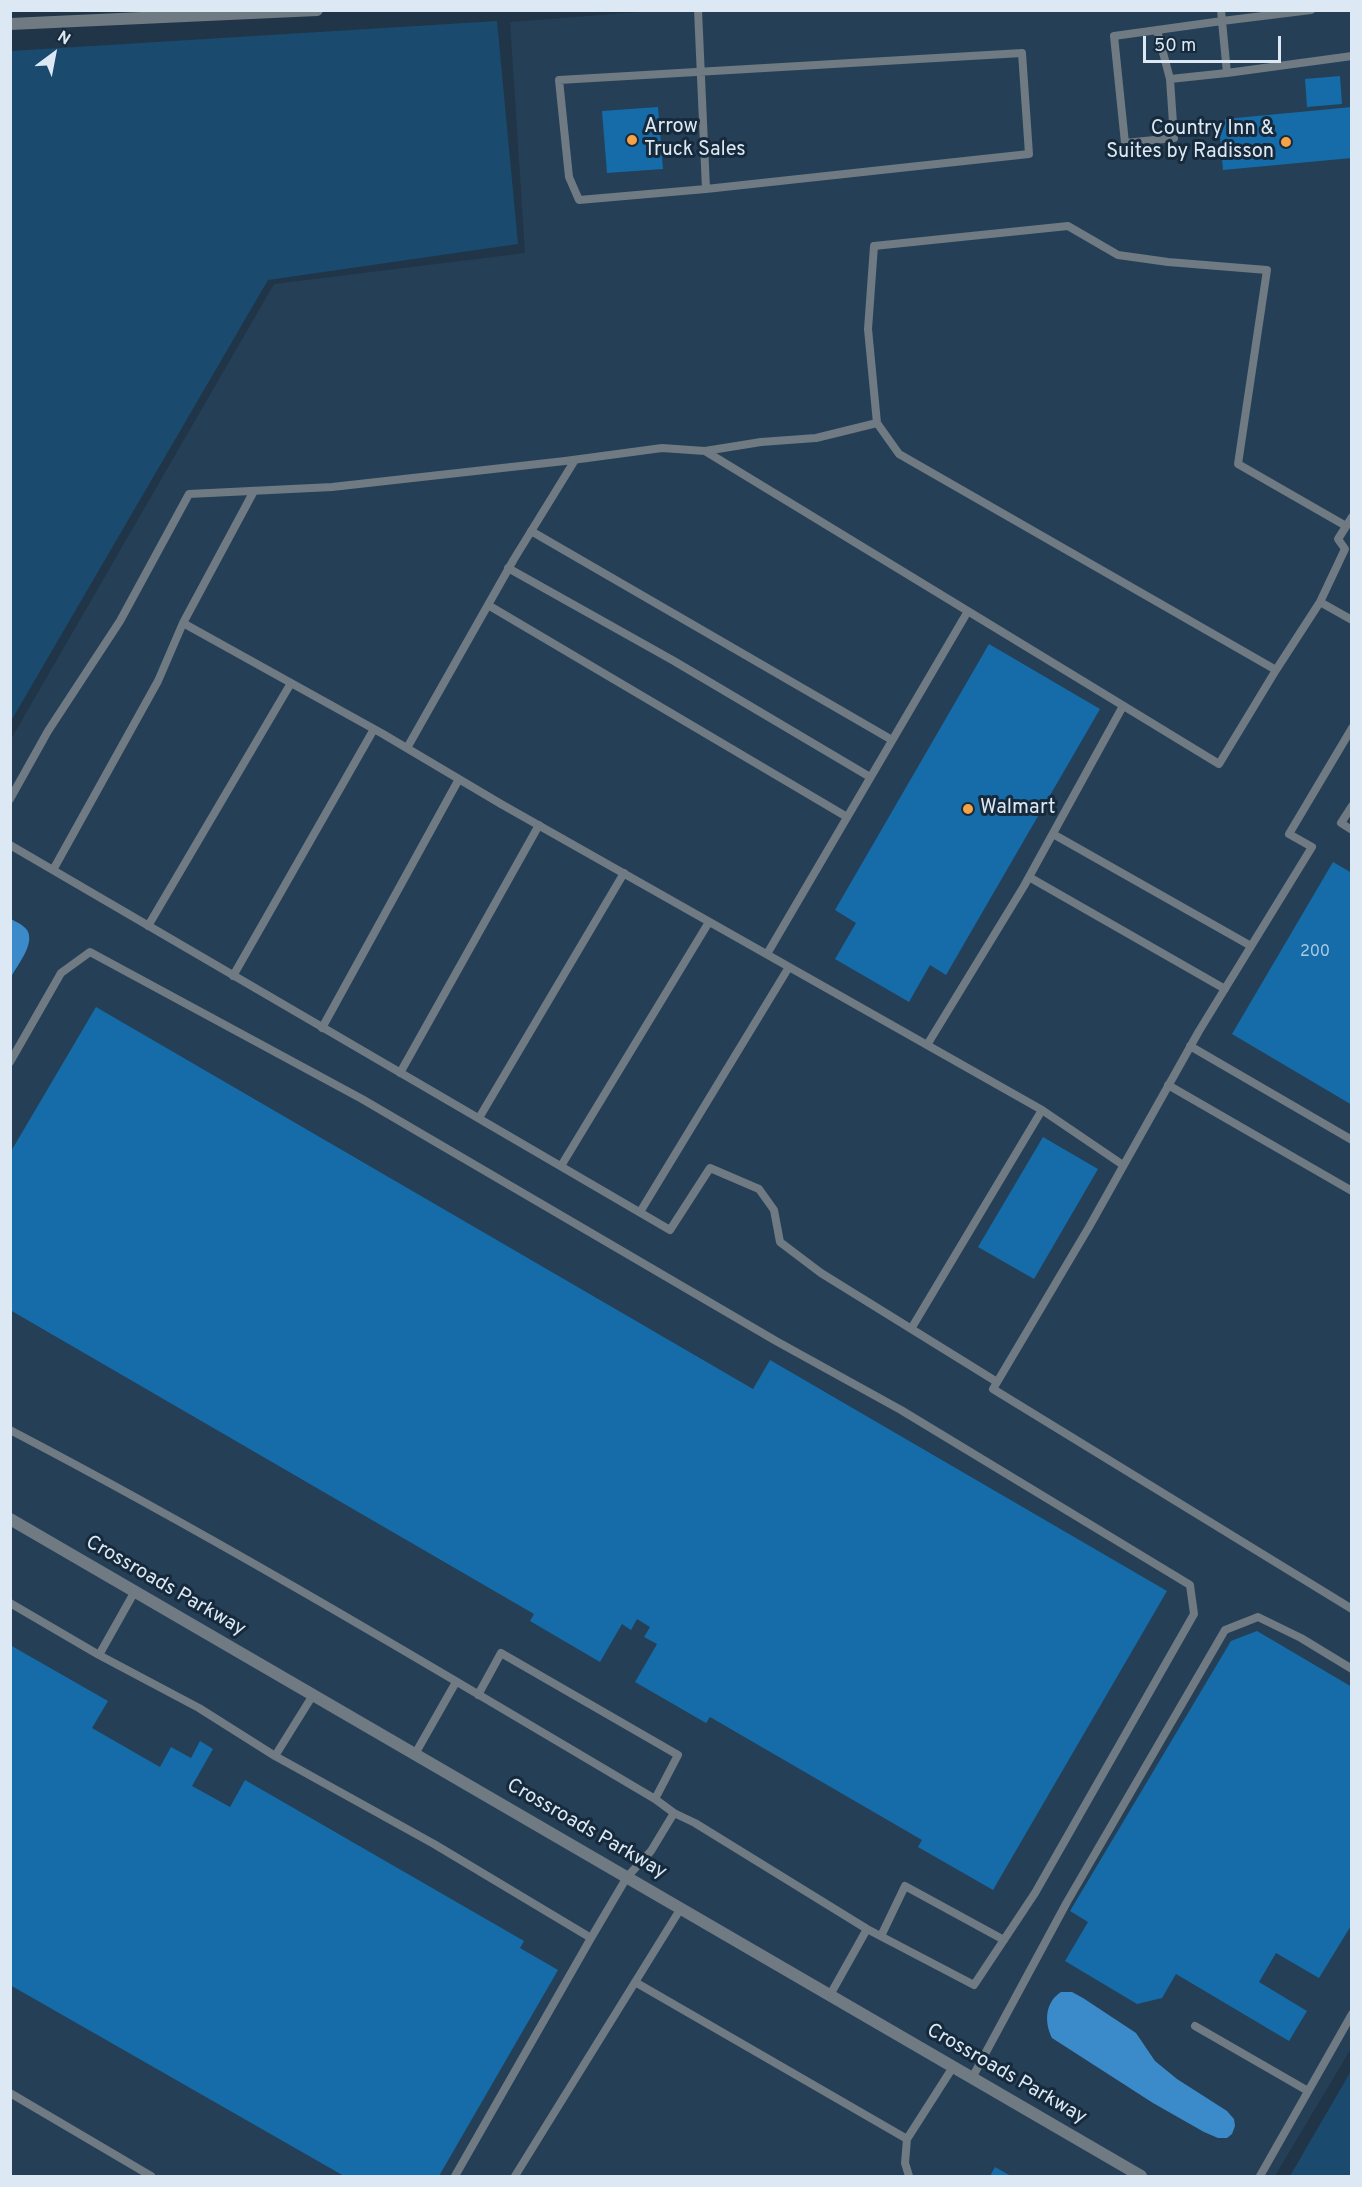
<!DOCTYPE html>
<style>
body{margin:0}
#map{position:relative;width:1362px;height:2187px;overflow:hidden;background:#203547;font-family:Overpass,sans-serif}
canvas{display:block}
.frame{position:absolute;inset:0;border:12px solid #dce9f5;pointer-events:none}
.north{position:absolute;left:24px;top:24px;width:60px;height:60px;-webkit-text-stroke:4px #162a3c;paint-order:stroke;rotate:32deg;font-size:16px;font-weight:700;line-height:24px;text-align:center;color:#dce9f5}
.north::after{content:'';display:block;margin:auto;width:21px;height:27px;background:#dce9f5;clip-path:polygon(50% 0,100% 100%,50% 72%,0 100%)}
.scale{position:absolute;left:1143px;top:36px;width:138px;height:27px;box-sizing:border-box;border:3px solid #dce9f5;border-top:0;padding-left:8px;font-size:18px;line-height:21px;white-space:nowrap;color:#dce9f5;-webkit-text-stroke:4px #162a3c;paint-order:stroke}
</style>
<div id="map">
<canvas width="1362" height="2187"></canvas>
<div class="frame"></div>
<div class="north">N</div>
<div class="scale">50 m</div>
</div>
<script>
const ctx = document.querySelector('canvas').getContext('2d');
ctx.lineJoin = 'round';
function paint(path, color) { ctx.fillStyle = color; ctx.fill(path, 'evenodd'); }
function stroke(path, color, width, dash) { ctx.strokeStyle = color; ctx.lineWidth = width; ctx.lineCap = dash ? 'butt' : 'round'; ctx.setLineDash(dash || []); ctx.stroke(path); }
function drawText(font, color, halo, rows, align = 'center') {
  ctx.font = font + ' Overpass,sans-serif'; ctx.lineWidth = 6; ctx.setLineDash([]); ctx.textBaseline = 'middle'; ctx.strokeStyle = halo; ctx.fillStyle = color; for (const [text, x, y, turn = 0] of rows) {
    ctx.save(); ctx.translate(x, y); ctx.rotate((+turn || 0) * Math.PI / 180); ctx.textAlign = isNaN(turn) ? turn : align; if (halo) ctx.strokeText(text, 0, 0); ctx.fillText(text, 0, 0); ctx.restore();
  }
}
const built = new Path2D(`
 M665,10l686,1 1,2036 -77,129h-1264v-1437l263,-455 251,-31 -15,-231z`);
const green = new Path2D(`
 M497,21l21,223 -250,36 -257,441v-670z
 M1351,2071v105h-61z`);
const water = new Path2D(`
 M11,919c3,2 9,4 12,7 17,12 -5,38 -12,51z
 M1061,1992h11l11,6 53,35 19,28 22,18 50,32 7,8 1,7 -3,8 -5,4h-9l-14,-6 -51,-29 -101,-65c-8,-16 -7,-36 9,-46z`);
const building = new Path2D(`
 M1340,76l2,28 -35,3 -2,-28z
 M658,107l5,62 -56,4 -5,-62z
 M1352,107v51l-129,12 -4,-44 6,-1v-6z
 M989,644l111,65 -154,266 -16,-10 -21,37 -74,-43 21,-36 -21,-13z
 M1333,862l19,11v232l-120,-71z
 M96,1007l657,382 17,-29 397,231 -174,299 -75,-43 4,-7 -212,-123 -4,6 -71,-41 22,-38 -13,-7 6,-10 -13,-8 -6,11 -9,-6 -22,38 -70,-41 4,-7 -524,-304v-157z
 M1043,1137l55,32 -64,110 -56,-32z
 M1257,1631l95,56v237l-33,54 -43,-25 -17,29 48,29 -18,30 -113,-67 -14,24 -25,6 -72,-43 23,-39 -18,-11 161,-270z
 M10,1645l98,56 -16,27 68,39 11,-20 20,11 9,-17 13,8 -21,37 38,21 15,-27 279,161 -4,7 38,22 -119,206h-95l-334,-191z
 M995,2167l16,9h-21z`);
const service = new Path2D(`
 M698,10l8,179 323,-35 -7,-101 -463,27 10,97 10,23 127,-11
 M1221,10l1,11 89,-11
 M1157,30l13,49
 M1227,73l-57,6 4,59 -49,5 -11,-107 108,-15 5,52 125,-17
 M877,423l-61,15 -55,4 -56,9 514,313 57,-94
 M254,491l-71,132 200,111 118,70 541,306
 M1352,517l-14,22 7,10 -25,53 32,18
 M531,531l361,209
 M508,568l166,93 196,116
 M1320,602l-44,68 -377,-216 -22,-31 -9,-94 6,-83 194,-20 50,29 50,7 99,8 -29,194 108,62
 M488,605l359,212
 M1352,728l-63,106 23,13 -113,184 -110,196 -96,162 359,220
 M407,748l107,-189 61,-99
 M10,799l38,-68 72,-110 69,-127 143,-7 233,-26 97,-13 43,3
 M1352,806l-11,17 11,7
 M1053,834l198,112
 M10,845l660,385 40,-62 49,21 15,21 6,32 41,31 176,109
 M53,870l105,-189 25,-58
 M1029,877l196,112
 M148,926l143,-243
 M767,954l201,-343
 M233,976l141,-247
 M322,1028l137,-249
 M927,1045l97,-159 99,-180
 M1190,1046l162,94
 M10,1062l51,-89 29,-21 272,147 414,242 125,69 289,175 4,29 -159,279 -61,92 -107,-56 -37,66
 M400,1073l139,-248
 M1168,1085l184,106
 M479,1118l145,-245
 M561,1166l148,-244
 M640,1212l149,-245
 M911,1329l131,-219 81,55
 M10,1430c220,115 432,243 645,369l19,14 21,10 172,106
 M10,1603l89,52 100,53 76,48 159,88 157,94
 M99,1655l36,-64
 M478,1695l23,-42 177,102 -23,44
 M415,1754l41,-72
 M275,1756l38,-61
 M881,1936l24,-50 99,54
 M635,1982l272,157 46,-72
 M1195,2026l113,65
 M972,2078l95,-176 158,-272 33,-13 43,21 51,31
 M10,2093l141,83
 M907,2139l-2,24 4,13
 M455,2176l136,-238 36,-61 24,-26 23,-38
 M515,2176l166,-268
 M1260,2176l92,-162`);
const tertiary = new Path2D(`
 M10,24l307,-14
 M10,1519l1131,657`);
const markers = [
 [632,140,6,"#f5a346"],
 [1286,142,6,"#f5a346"],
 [968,809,6,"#f5a346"]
];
const numberNames = [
 ["200",1315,953]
];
const poiNames = [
 ["Arrow",644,128],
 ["Truck Sales",644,151],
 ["Country Inn &",1274,130,"right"],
 ["Suites by Radisson",1274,153,"right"],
 ["Walmart",980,809]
];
const streetNames = [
 ["Crossroads Parkway",165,1587,30],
 ["Crossroads Parkway",586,1830,30],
 ["Crossroads Parkway",1006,2075,30]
];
paint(built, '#253f56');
paint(green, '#1b4a6f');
paint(water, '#3b8ac9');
paint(building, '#156ca8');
stroke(service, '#6f7a83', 8);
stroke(tertiary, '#6f7a83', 12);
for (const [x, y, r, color] of markers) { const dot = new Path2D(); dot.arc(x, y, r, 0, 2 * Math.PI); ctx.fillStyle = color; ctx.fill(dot); stroke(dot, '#162a3c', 2); }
drawText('16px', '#aacae2', null, numberNames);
drawText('20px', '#dce9f5', '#162a3c', poiNames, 'left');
drawText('20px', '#dce9f5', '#162a3c', streetNames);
</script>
